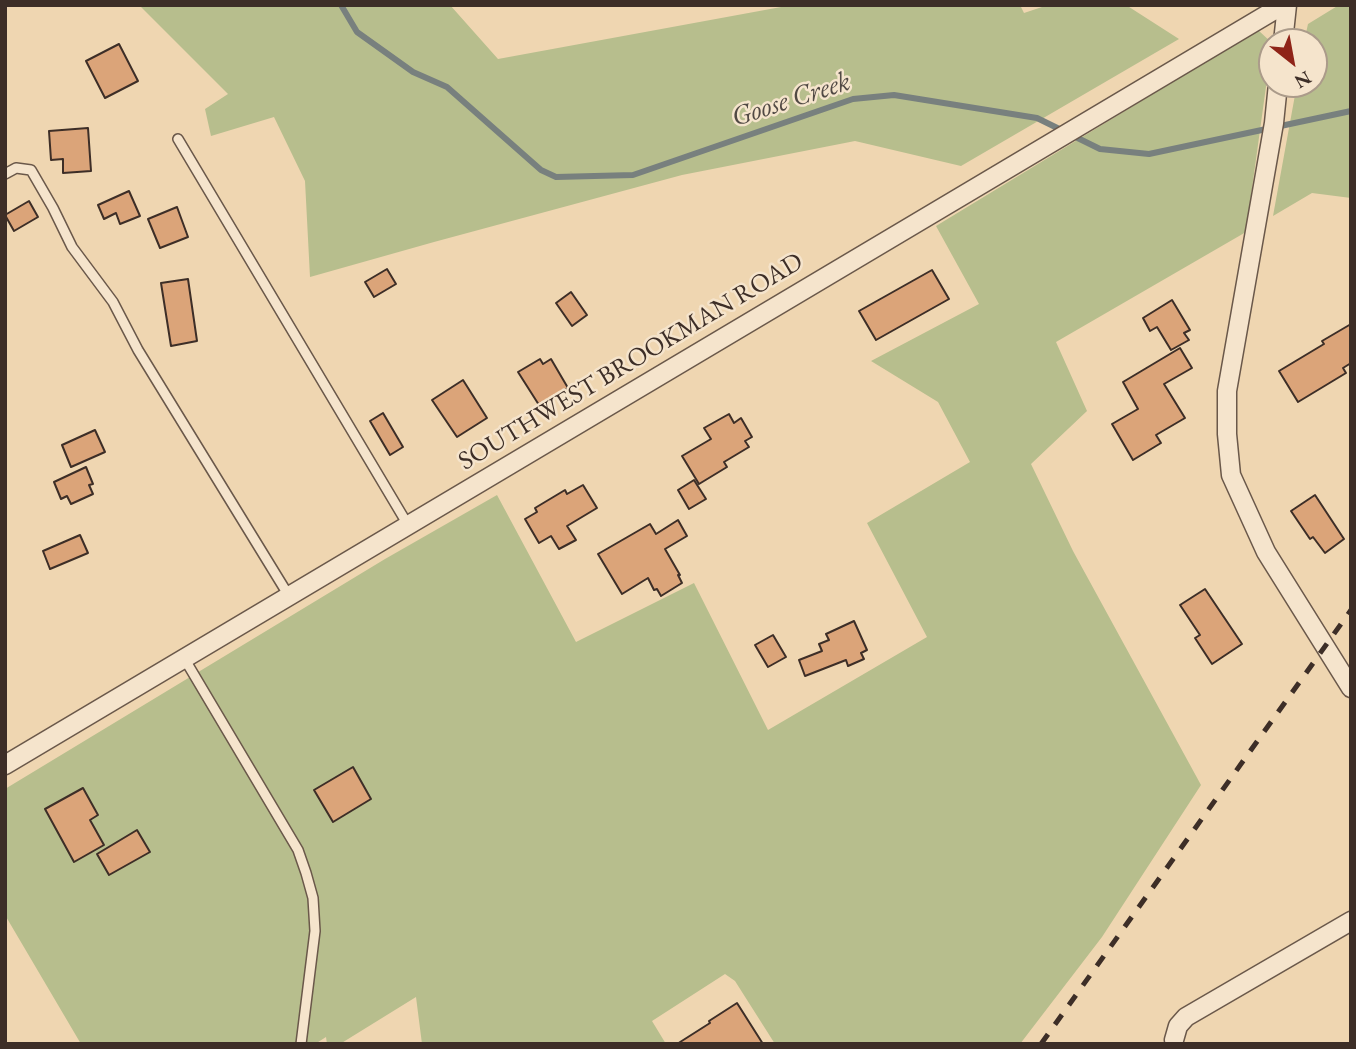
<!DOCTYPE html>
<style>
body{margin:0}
#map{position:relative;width:1356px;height:1049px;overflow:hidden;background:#efd6b1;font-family:"EB Garamond",serif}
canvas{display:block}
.frame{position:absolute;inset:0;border:7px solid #3d2e27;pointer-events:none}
.north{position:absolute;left:1258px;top:28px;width:70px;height:70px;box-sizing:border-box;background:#f5e4cc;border:2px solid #ab9b8a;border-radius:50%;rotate:149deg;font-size:19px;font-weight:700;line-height:28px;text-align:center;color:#3d2e27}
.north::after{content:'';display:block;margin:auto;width:24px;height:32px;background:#8f2418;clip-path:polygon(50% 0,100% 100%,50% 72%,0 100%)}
</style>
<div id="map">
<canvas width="1356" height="1049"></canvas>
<div class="frame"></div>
<div class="north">N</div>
</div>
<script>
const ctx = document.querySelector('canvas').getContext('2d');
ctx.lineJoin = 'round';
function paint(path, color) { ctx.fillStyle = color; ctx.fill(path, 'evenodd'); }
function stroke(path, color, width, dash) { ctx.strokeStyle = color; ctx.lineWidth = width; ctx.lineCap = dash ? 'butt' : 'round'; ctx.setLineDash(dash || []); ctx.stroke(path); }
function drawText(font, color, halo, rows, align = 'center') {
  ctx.font = font + ' "EB Garamond",serif'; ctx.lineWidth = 5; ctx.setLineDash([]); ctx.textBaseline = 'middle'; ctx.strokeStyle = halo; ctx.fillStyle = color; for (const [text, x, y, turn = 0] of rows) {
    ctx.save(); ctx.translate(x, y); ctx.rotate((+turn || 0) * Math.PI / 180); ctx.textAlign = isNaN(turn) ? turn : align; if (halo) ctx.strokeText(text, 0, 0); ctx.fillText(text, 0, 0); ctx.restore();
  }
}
const green = new Path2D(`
 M139,5h311l48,54 294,-54h228l4,8 24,-8h78l53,34 -218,127 -106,-25 -173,34 -248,67 -124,35 -5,-96 -31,-64 -63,19 -6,-27 23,-15z
 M1339,5h12v193l-39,-5 -39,23 24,-132h17v-42h-10l4,-18z
 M1258,30l14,13 -26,189 -190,110 31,69 -56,53 42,87 128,234 -99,152 -82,107h-245l-40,-63 -10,-7 -73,47 14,23h-244l-6,-47 -76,47h-13l-1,-7 -11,7h-234l-76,-129v-126l380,-230 112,-64 79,147 118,-59 74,147 159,-93 -60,-114 103,-61 -32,-60 -67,-41 108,-57 -43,-78z`);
const stream = new Path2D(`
 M341,5l16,27 56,40 34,15 94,83 15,7 77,-2 220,-76 41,-4 143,23 63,31 49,5 202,-43`);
const building = new Path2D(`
 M119,44l19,37 -33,17 -19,-37z
 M88,128l3,43 -28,2v-14l-12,1 -2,-29z
 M129,191l11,25 -20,8 -4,-11 -12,6 -6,-14z
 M29,201l9,16 -24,14 -9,-16z
 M177,207l11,30 -28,11 -12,-29z
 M387,269l9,15 -22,13 -9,-15z
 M932,270l17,29 -73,41 -17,-29z
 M188,279l9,62 -26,5 -10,-63z
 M571,292l16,23 -15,11 -16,-23z
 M1172,300l18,30 -6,3 5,7 -18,10 -14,-23 -7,4 -7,-13z
 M1351,324v39l-8,5 3,5 -48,29 -19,-31 45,-27 -2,-3z
 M1180,348l12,20 -28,16 21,34 -29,17 5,8 -28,17 -21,-36 26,-15 -15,-27z
 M540,359l3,5 8,-5 17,29 -29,17 -21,-33z
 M463,380l24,38 -30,19 -25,-37z
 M383,413l20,34 -13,8 -20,-34z
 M729,414l5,9 7,-5 11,19 -7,4 4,6 -25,15 3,5 -28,17 -17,-28 29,-17 -7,-11z
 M95,430l10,22 -34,15 -9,-22z
 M86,467l7,17 -4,1 4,9 -22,10 -4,-8 -6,3 -7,-17z
 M694,480l12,19 -17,10 -11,-19z
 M583,485l14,23 -30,18 9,14 -17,9 -8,-13 -12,7 -14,-24 12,-7 -2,-4 30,-18 2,4z
 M1315,495l29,44 -19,14 -12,-16 -3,2 -19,-28z
 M678,520l9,16 -22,13 15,26h-2l4,8 -21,13 -4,-7 -3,1 -6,-12 -26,16 -24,-40 52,-30 6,10z
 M80,535l8,18 -38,16 -7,-18z
 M1205,589l37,55 -30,20 -17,-26 5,-3 -20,-30z
 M854,621l13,29 -6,3 3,6 -16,7 -2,-6 -41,16 -6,-16 23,-9 -3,-7 10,-4 -3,-6z
 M773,635l13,22 -18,10 -13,-22z
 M353,767l18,32 -38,23 -19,-32z
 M83,788l15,27 -8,5 14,25 -30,17 -29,-53z
 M137,830l13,22 -41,23 -12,-21z
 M737,1003l26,41h-86l33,-21 -1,-2z`);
const lane = new Path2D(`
 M178,139l230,386
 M5,174l11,-6 15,2 22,38 19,39 41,55 25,48 151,246
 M184,658l114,192 8,23 7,25 2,33 -14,113`);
const street = new Path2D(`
 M1283,42l4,-37
 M1278,84l-4,39 -47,268v43l4,41 35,77 85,136
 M5,765l1278,-760
 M1174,1040l4,-14 8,-9 165,-96`);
const rail = new Path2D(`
 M1041,1044l310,-434`);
const streetNames = [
 ["SOUTHWEST BROOKMAN ROAD",631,362,-31]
];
const waterNames = [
 ["Goose Creek",791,100,-18]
];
paint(green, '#b7be8d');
stroke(stream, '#78807e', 6);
paint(building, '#dba479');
stroke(building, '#3d2e27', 2);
stroke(lane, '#6a584a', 12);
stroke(street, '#6a584a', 21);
stroke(lane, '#f5e4cc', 9);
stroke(street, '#f5e4cc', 18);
stroke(rail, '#3d2e27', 5, [12, 12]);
drawText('26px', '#3d2e27', '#f5e4cc', streetNames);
drawText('italic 28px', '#514944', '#f5e4cc', waterNames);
</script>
